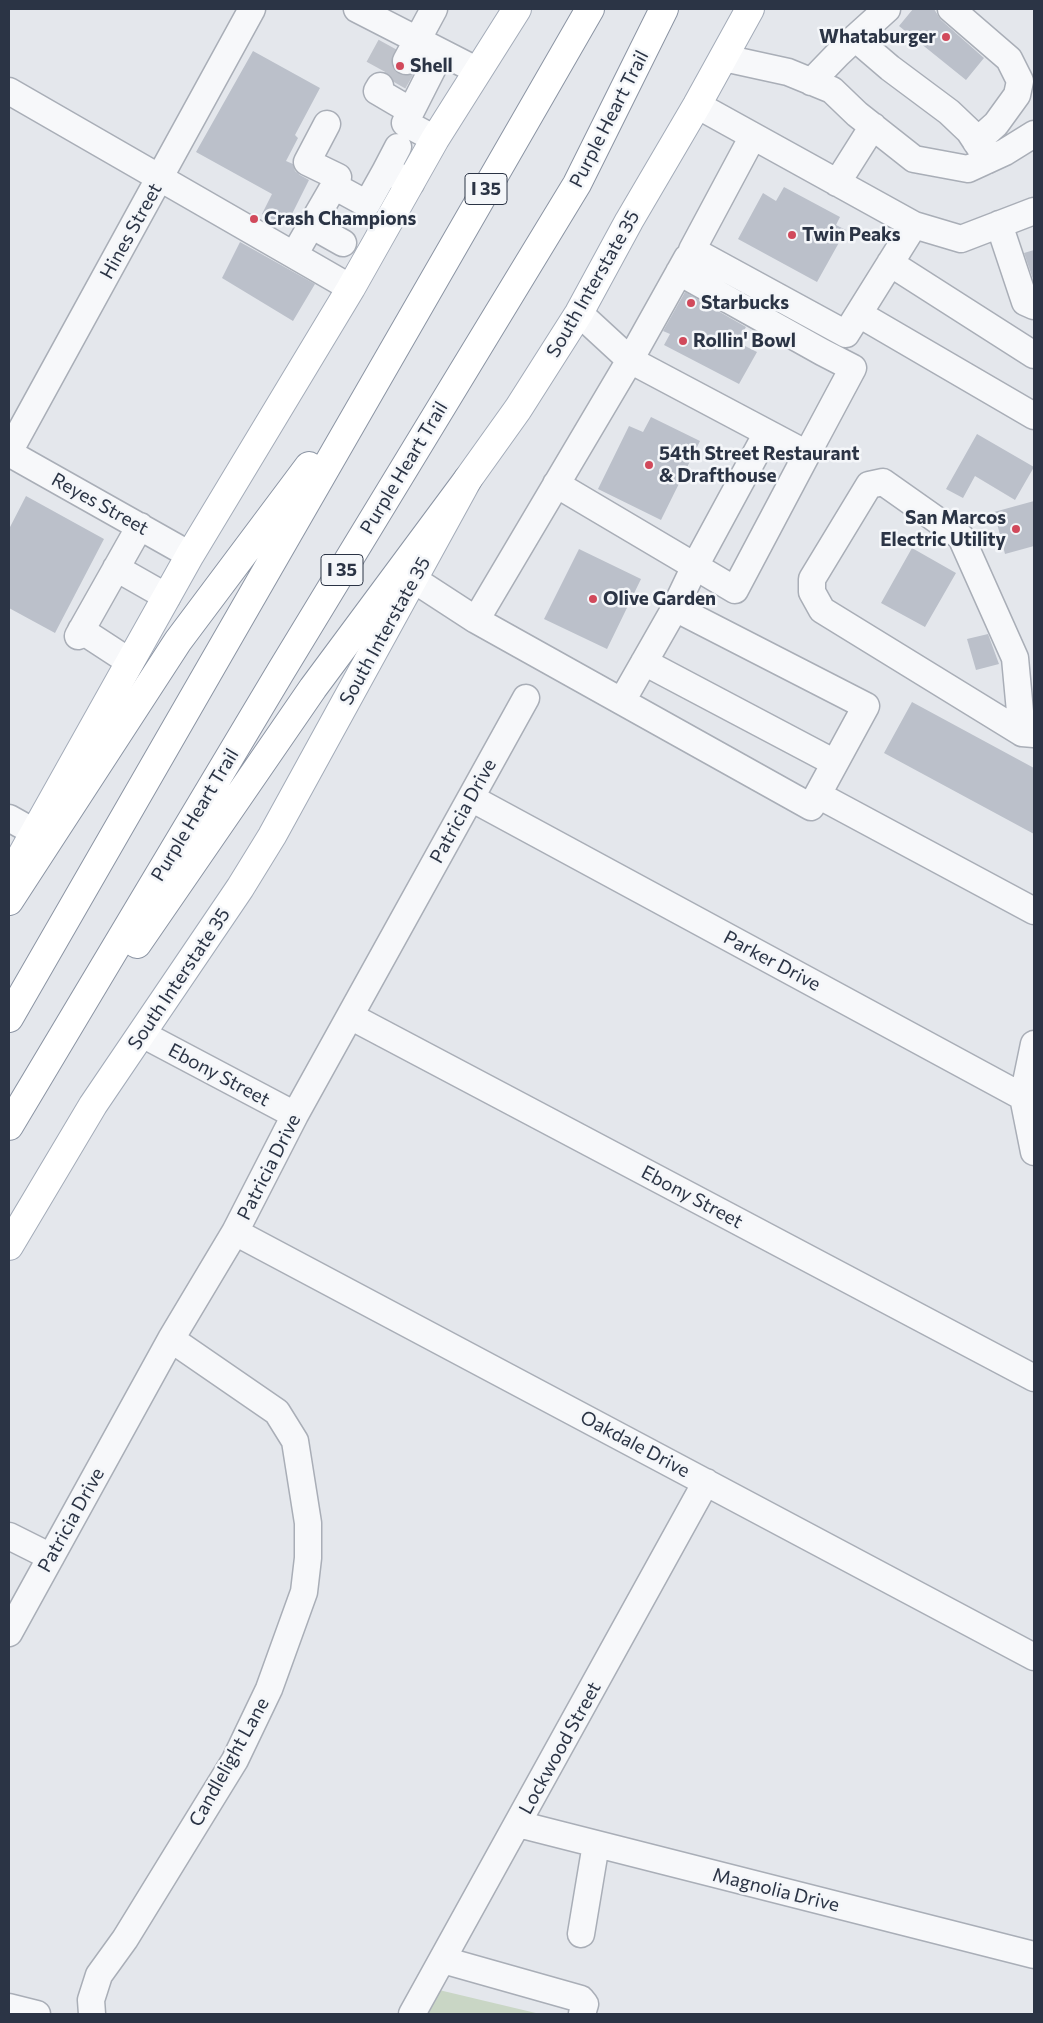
<!DOCTYPE html>
<style>
body{margin:0}
#map{position:relative;width:1043px;height:2023px;overflow:hidden;background:#e4e7ec;font-family:Commissioner,sans-serif}
canvas{display:block}
.frame{position:absolute;inset:0;border:10px solid #2b3445;pointer-events:none}
</style>
<div id="map">
<canvas width="1043" height="2023"></canvas>
<div class="frame"></div>
</div>
<script>
const ctx = document.querySelector('canvas').getContext('2d');
ctx.lineJoin = 'round';
function paint(path, color) { ctx.fillStyle = color; ctx.fill(path, 'evenodd'); }
function stroke(path, color, width, dash) { ctx.strokeStyle = color; ctx.lineWidth = width; ctx.lineCap = dash ? 'butt' : 'round'; ctx.setLineDash(dash || []); ctx.stroke(path); }
function drawText(font, color, halo, rows, align = 'center') {
  ctx.font = font + ' Commissioner,sans-serif'; ctx.lineWidth = 5; ctx.setLineDash([]); ctx.textBaseline = 'middle'; ctx.strokeStyle = halo; ctx.fillStyle = color; for (const [text, x, y, turn = 0] of rows) {
    ctx.save(); ctx.translate(x, y); ctx.rotate((+turn || 0) * Math.PI / 180); ctx.textAlign = isNaN(turn) ? turn : align; if (halo) ctx.strokeText(text, 0, 0); ctx.fillText(text, 0, 0); ctx.restore();
  }
}
const green = new Path2D(`
 M439,1990l101,24h-113z`);
const building = new Path2D(`
 M913,9h21l7,11 43,38 -18,22 -67,-54z
 M253,51l67,37 -25,47 3,3 -12,23 7,3 2,7 5,4 9,5 -23,46 -24,-12 10,-20 -76,-42z
 M784,187l56,30 -4,8 10,5 -29,52 -79,-43 25,-46 13,8z
 M240,242l75,42 -22,37 -71,-43z
 M1034,250v32l-10,-29z
 M685,292l61,35 -9,15 20,10 -18,32 -75,-39 6,-11 -7,-3z
 M651,417l49,24 -39,79 -63,-31 31,-63 14,6z
 M977,434l57,33 -19,33 -40,-24 -12,22 -17,-9z
 M26,496l78,43 -49,94 -46,-25v-79z
 M1034,501v45l-29,8 -11,-42z
 M912,548l44,25 -31,54 -44,-24z
 M579,549l62,30 -34,70 -63,-30z
 M988,634l11,30 -23,6 -9,-31z
 M912,702l122,66v66l-150,-81z`);
const minorTunnel = new Path2D(`
 M378,68l12,-22
 M394,82l12,-21`);
const minor = new Path2D(`
 M357,9l121,62
 M951,9l58,50 11,22 -3,14 -21,29 -20,18
 M855,38l32,-29
 M724,58l64,14 44,18 25,24 57,45 54,10 37,-17 29,-18
 M406,61l28,-52
 M811,82l27,-28 17,-16 35,30 59,44 20,19 19,29
 M380,86l-3,5 34,20
 M9,91l342,197
 M697,105l217,120 -68,109 -154,-84 61,-114
 M327,124l-20,38 31,15 -4,9
 M435,139l-30,-16 36,-71
 M386,170l12,-23
 M837,183l36,-57
 M999,224l26,78 9,4
 M311,225l32,18
 M914,225l47,14 73,-28
 M294,255l40,-69 33,18 19,-34 25,13
 M890,263l144,92
 M579,313l51,47 57,-102
 M859,314l175,102
 M9,452l243,-443
 M9,453l181,102
 M556,484l179,106 72,-136
 M116,568l51,29
 M413,579l63,41 154,-260 177,94 46,-86 -31,-16 -143,-80
 M675,608l20,-42 72,-133
 M476,620l335,187 55,-101 -191,-98 -53,93
 M81,630l49,32
 M78,636l62,-110
 M644,662l191,101
 M1022,733l-7,-75 -54,-121 -78,-55 -14,3 -57,94v13l10,18 200,123 12,1
 M818,795l216,116
 M471,798l552,299
 M9,818l25,14
 M350,1016l684,362
 M142,1034l153,81
 M1034,1044l-11,53 11,55
 M235,1232l799,425
 M9,1536l42,21
 M9,1633l162,-294 64,-107 60,-117 231,-417
 M518,1824l516,131
 M581,1934l15,-90
 M443,1960l138,39 4,5 -3,10
 M9,2007l28,7
 M92,2014l-1,-14 8,-25 26,-36 110,-179 34,-71 35,-97 4,-34v-35l-13,-82 -18,-29 -106,-73
 M412,2014l294,-532`);
const major = new Path2D(`
 M9,878l181,-323 161,-267 84,-149 82,-130
 M9,1246l84,-141 147,-217 32,-52 196,-357 50,-70 61,-96 50,-92 68,-116 53,-96`);
const highway = new Path2D(`
 M9,901l169,-260 131,-175
 M137,944l176,-256 155,-209
 M9,1018l581,-1009
 M9,1126l272,-455 296,-487 87,-175`);
const markers = [
 [946,37,5,"#d1495b"],
 [400,66,5,"#d1495b"],
 [254,219,5,"#d1495b"],
 [792,235,5,"#d1495b"],
 [691,303,5,"#d1495b"],
 [683,341,5,"#d1495b"],
 [649,465,5,"#d1495b"],
 [1016,529,5,"#d1495b"],
 [593,599,5,"#d1495b"]
];
const shields = [
 [486,189,42],
 [342,570,42]
];
const shieldNames = [
 ["I 35",486,189],
 ["I 35",342,570]
];
const poiNames = [
 ["Whataburger",936,37,"right"],
 ["Shell",410,66],
 ["Crash Champions",264,219],
 ["Twin Peaks",802,235],
 ["Starbucks",701,303],
 ["Rollin' Bowl",693,341],
 ["54th Street Restaurant",659,454],
 ["& Drafthouse",659,476],
 ["San Marcos",1006,518,"right"],
 ["Electric Utility",1006,540,"right"],
 ["Olive Garden",603,599]
];
const streetNames = [
 ["Purple Heart Trail",609,119,-63],
 ["Hines Street",131,231,-61],
 ["South Interstate 35",593,284,-60],
 ["Purple Heart Trail",404,468,-59],
 ["Reyes Street",100,504,29],
 ["South Interstate 35",385,631,-61],
 ["Patricia Drive",463,811,-61],
 ["Purple Heart Trail",195,815,-59],
 ["Parker Drive",772,961,28],
 ["South Interstate 35",179,979,-56],
 ["Ebony Street",219,1075,28],
 ["Patricia Drive",269,1167,-63],
 ["Ebony Street",692,1197,28],
 ["Oakdale Drive",635,1444,28],
 ["Patricia Drive",71,1520,-61],
 ["Lockwood Street",560,1748,-61],
 ["Candlelight Lane",229,1762,-61],
 ["Magnolia Drive",776,1890,14]
];
paint(green, '#c9d6c5');
paint(building, '#bbc0ca');
stroke(minorTunnel, '#bfc3cb', 26, [26, 13]);
stroke(minor, '#a9aeb7', 29);
stroke(major, '#a3abb8', 30);
stroke(highway, '#8b94a3', 30);
stroke(minor, '#f7f8fa', 26);
stroke(major, '#fff', 28);
stroke(highway, '#fff', 28);
for (const [x, y, r, color] of markers) { const dot = new Path2D(); dot.arc(x, y, r, 0, 2 * Math.PI); ctx.fillStyle = color; ctx.fill(dot); stroke(dot, '#f4f6f9', 2); }
for (const [x, y, w] of shields) { const box = new Path2D(); box.roundRect(x - w / 2, y - 15.5, w, 31, 4); ctx.fillStyle = '#f4f6f9'; ctx.fill(box); stroke(box, '#2b3445', 1); }
drawText('bold 18px', '#2b3445', null, shieldNames);
drawText('bold 19px', '#2b3445', '#f4f6f9', poiNames, 'left');
drawText('19px', '#2b3445', '#f4f6f9', streetNames);
</script>
